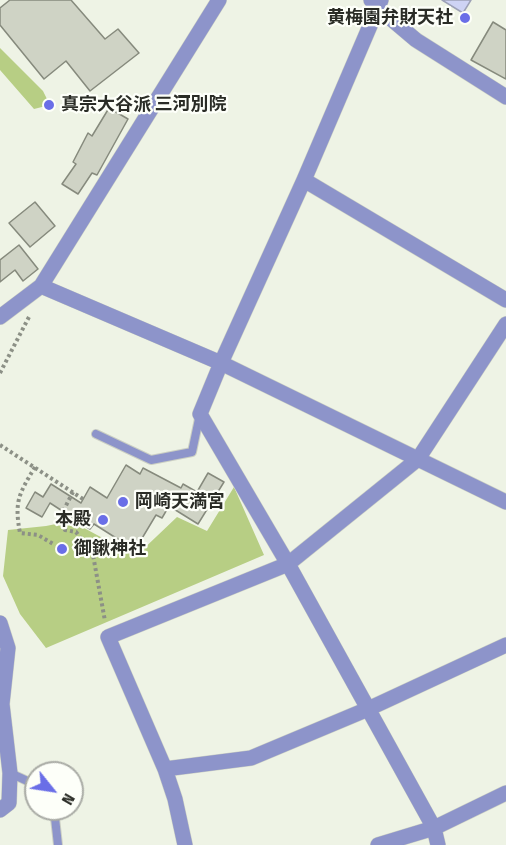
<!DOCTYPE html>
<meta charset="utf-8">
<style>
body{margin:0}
#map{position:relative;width:506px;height:845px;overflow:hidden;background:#eef3e5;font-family:"Fira Sans Condensed",sans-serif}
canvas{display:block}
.north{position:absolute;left:24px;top:761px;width:60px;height:60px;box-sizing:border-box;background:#fdfff9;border:2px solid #a9aba5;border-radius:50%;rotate:120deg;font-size:16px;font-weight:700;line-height:24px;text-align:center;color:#2a2c26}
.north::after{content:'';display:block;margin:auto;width:21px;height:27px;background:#6a6ee7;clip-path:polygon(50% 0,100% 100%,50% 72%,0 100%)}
</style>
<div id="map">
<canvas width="506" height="845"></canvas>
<div class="north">N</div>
</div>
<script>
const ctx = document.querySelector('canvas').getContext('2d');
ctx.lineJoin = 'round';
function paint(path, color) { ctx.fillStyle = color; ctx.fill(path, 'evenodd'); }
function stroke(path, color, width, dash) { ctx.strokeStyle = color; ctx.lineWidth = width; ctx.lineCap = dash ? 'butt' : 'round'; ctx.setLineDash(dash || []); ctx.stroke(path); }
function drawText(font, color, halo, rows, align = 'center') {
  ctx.font = font + ' "Fira Sans Condensed","Noto Sans JP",sans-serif'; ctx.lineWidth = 4.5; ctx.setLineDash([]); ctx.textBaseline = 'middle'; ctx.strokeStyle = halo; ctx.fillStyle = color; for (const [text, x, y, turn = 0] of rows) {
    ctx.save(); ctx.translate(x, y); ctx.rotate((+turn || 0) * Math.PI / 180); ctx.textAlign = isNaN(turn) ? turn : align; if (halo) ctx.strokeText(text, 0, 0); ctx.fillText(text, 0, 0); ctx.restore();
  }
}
const green = new Path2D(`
 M0,48l43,43 7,14 -16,4 -34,-39z
 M234,487l30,68 -218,93 -26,-34 -17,-38 5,-46 38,-4 25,-5 65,35 41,-39 30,14z`);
const water = new Path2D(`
 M442,0h29l-8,13z`);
const building = new Path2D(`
 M10,0h61l34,39 13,-10 21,24 -49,38 -24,-30 -22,18 -44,-54v-17z
 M493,22l13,8v49l-35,-19z
 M109,108l19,11 -31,56 -5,-2 -14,21 -16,-10 14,-20 -3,-2 15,-29 4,3z
 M35,202l20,24 -25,21 -21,-24z
 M19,245l19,24 -15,12 -8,-11 -15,12v-22z
 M126,465l14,9 3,-6 38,20 2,-4 14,8 11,-19 16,9 -26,42 -29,-18 -7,12 -6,-3 -21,35 -41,-26 -4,5 -40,-26 -8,14 -16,-9 9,-16 8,5 8,-13 30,19 9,-16 17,11z`);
const path = new Path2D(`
 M0,373l30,-58
 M0,445l83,54
 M35,467c-16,27 -21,34 -15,66l18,2 17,10
 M73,492l-14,27 6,11 11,2 17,23 12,66`);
const service = new Path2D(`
 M96,434l55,26 41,-8 8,-38
 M10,773l26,12
 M54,809l4,36`);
const minor = new Path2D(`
 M381,0l-77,180 -83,183 -21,51 88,150 146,264 4,17
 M377,7l39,33 90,57
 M304,180l202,120
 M41,286l180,77 285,139
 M0,317l41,-31 178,-286
 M0,623l8,25 -6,56 8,69 -1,30 -9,7
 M165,769l86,-11 117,-49 138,-64
 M185,845l-10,-46 -10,-30 -57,-132 180,-73 130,-105 88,-135
 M378,845l56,-17 72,-35`);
const tertiary = new Path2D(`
 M371,0l6,7`);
const markers = [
 [465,18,6,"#6a6ee7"],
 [49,105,6,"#6a6ee7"],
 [123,502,6,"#6a6ee7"],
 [103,520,6,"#6a6ee7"],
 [62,549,6,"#6a6ee7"]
];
const poiNames = [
 ["黄梅園弁財天社",453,18,"right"],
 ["真宗大谷派 三河別院",61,105],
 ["岡崎天満宮",135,502],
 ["本殿",91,520,"right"],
 ["御鍬神社",74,549]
];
paint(green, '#b7ce84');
paint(water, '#ced3f4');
stroke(water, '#9da1b6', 1.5);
paint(building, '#cfd3c5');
stroke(building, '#868a7d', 1.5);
stroke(service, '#cbcfc3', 10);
stroke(minor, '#cbcfc3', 16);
stroke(tertiary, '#cbcfc3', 16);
stroke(path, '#8c9086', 4, [3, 3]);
stroke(service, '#8d94ca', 8);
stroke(minor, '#8d94ca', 15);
stroke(tertiary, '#8d94ca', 15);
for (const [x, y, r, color] of markers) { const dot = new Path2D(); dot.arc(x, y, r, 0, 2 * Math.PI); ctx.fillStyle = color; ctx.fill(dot); stroke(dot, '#fdfff9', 2); }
drawText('bold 18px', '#2a2c26', '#fdfff9', poiNames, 'left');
</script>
